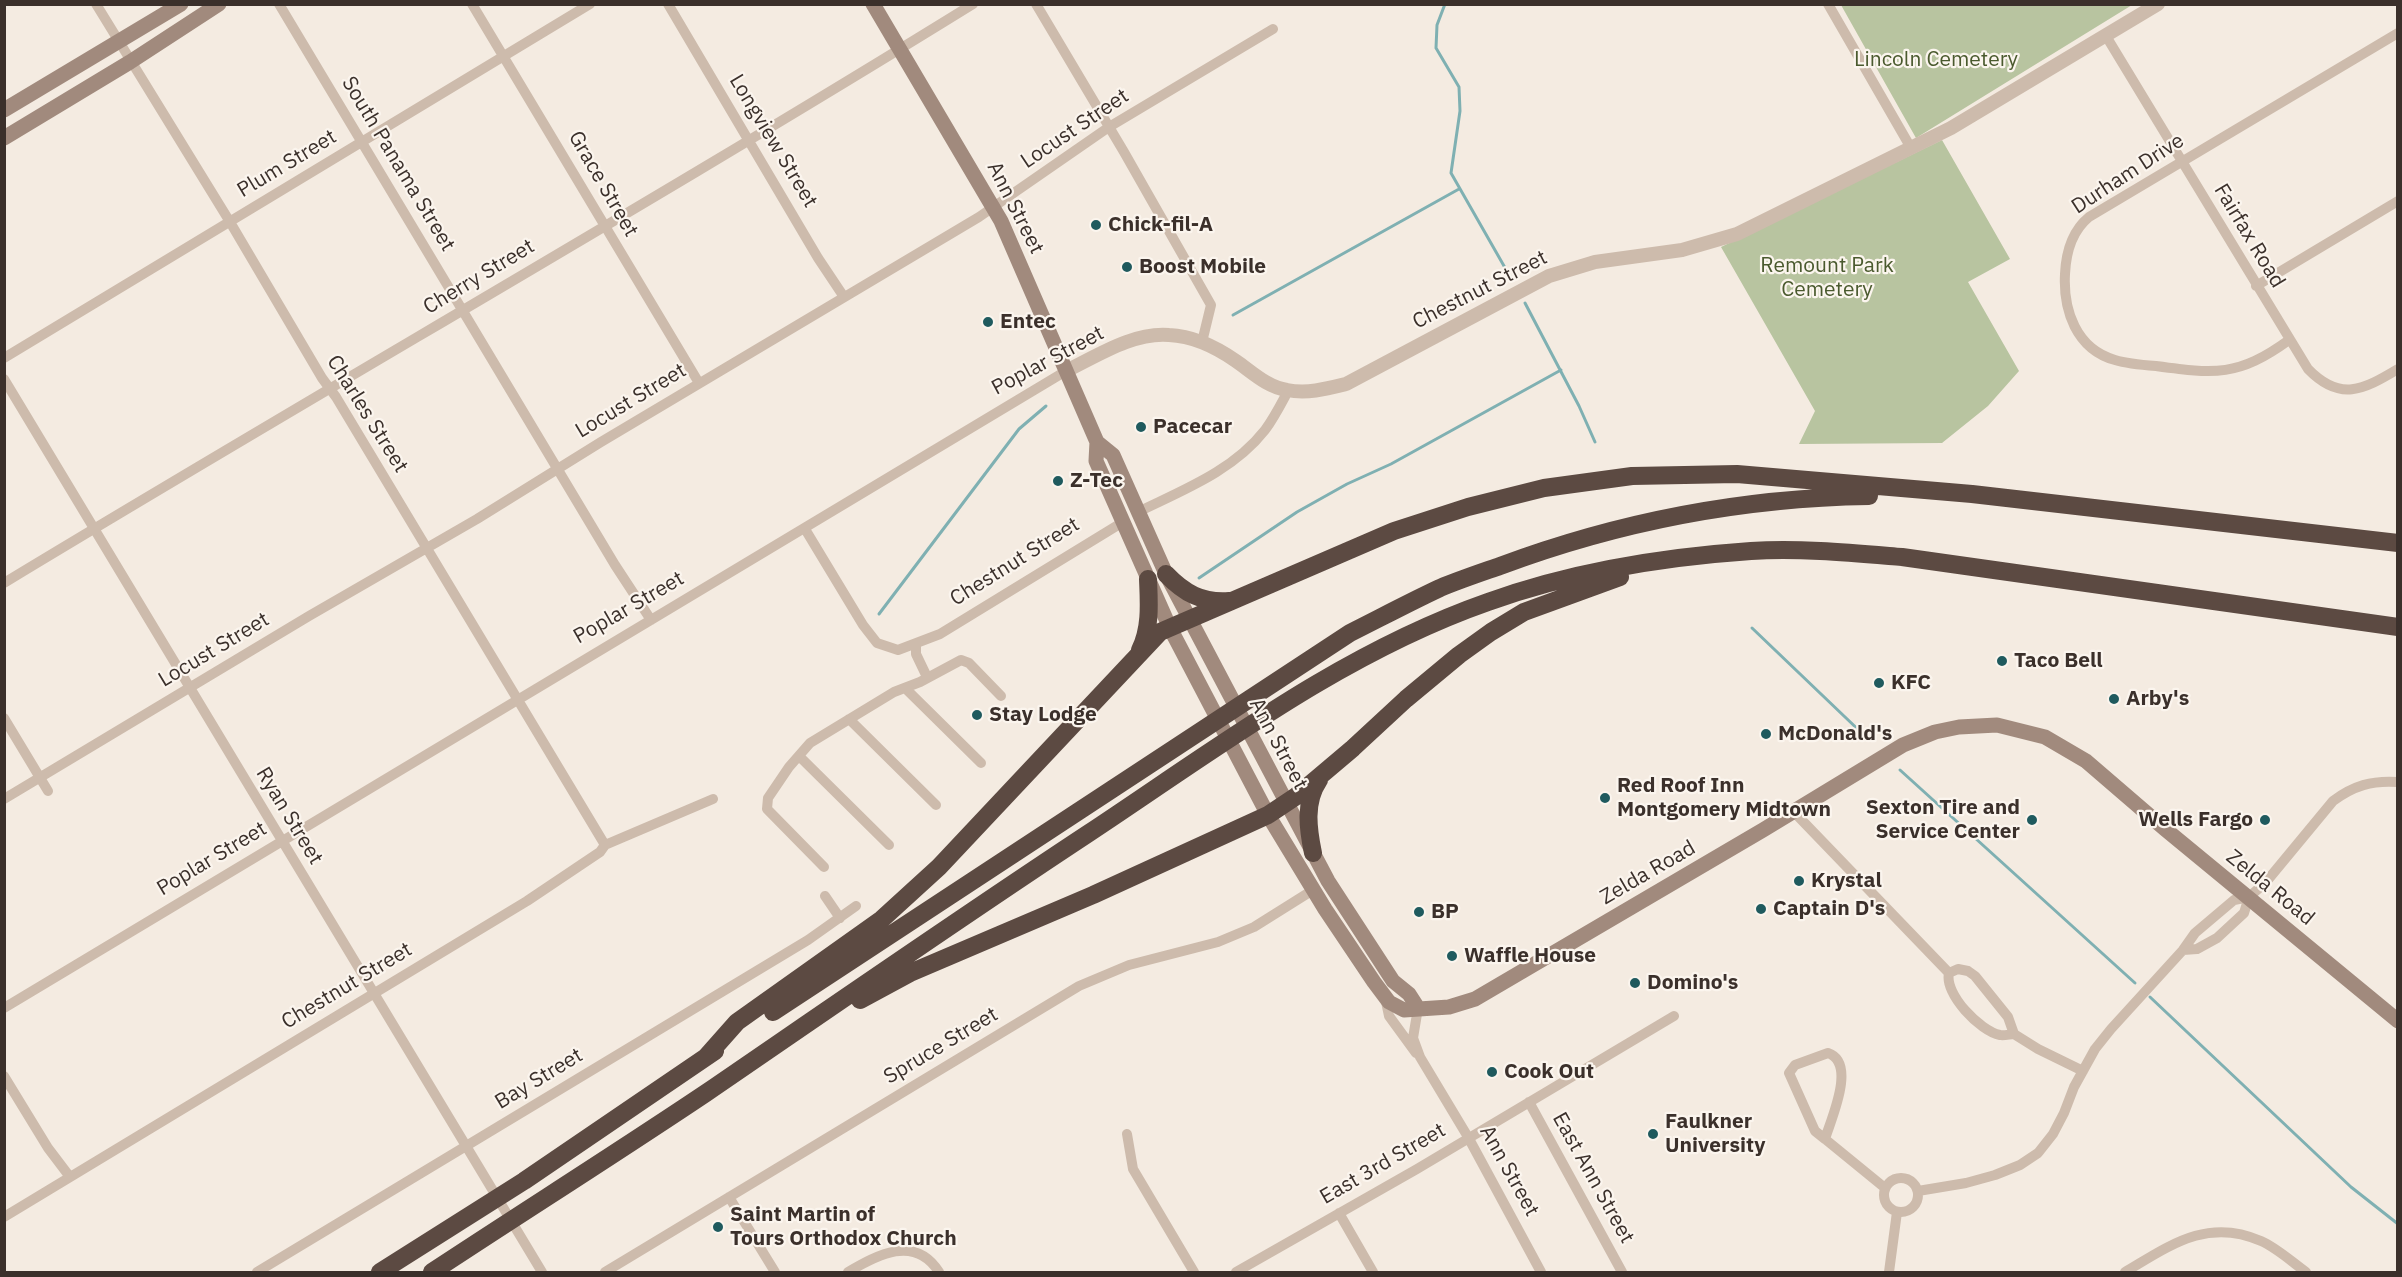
<!DOCTYPE html>
<style>
body{margin:0}
#map{position:relative;width:2402px;height:1277px;overflow:hidden;background:#f4ebe1;font-family:"IBM Plex Sans",sans-serif}
canvas{display:block}
.frame{position:absolute;inset:0;border:6px solid #3b302b;pointer-events:none}
</style>
<div id="map">
<canvas width="2402" height="1277"></canvas>
<div class="frame"></div>
</div>
<script>
const ctx = document.querySelector('canvas').getContext('2d');
ctx.lineJoin = 'round';
function paint(path, color) { ctx.fillStyle = color; ctx.fill(path, 'evenodd'); }
function stroke(path, color, width, dash) { ctx.strokeStyle = color; ctx.lineWidth = width; ctx.lineCap = dash ? 'butt' : 'round'; ctx.setLineDash(dash || []); ctx.stroke(path); }
function drawText(font, color, halo, rows, align = 'center') {
  ctx.font = font + ' "IBM Plex Sans",sans-serif'; ctx.lineWidth = 4.5; ctx.setLineDash([]); ctx.textBaseline = 'middle'; ctx.strokeStyle = halo; ctx.fillStyle = color; for (const [text, x, y, turn = 0] of rows) {
    ctx.save(); ctx.translate(x, y); ctx.rotate((+turn || 0) * Math.PI / 180); ctx.textAlign = isNaN(turn) ? turn : align; if (halo) ctx.strokeText(text, 0, 0); ctx.fillText(text, 0, 0); ctx.restore();
  }
}
const green = new Path2D(`
 M1841,5h291l-216,133z
 M1942,140l68,119 -42,23 51,89 -31,35 -46,37 -143,1 16,-33 -94,-164z`);
const stream = new Path2D(`
 M1445,4l-8,21 -1,23 23,39 1,24 -9,62 61,107
 M1525,303l54,103 16,36
 M1233,315l226,-126
 M1199,578l98,-66 50,-28 44,-20 170,-94
 M879,614l140,-185 27,-23
 M1752,628l116,111
 M1900,770l235,213
 M2150,997l201,190 47,37`);
const minor = new Path2D(`
 M96,4l134,218 92,156 14,19 269,448
 M279,4l336,561 36,55
 M472,4l227,379
 M668,4l150,254 26,39
 M1036,4l88,148 87,153 -9,37
 M1828,4l83,144
 M2106,36l202,333c32,33 55,21 90,0
 M2256,286l142,-85
 M2289,340c-51,37 -74,34 -133,26 -14,-1 -28,-2 -41,-6 -39,-11 -52,-50 -50,-86 1,-22 7,-43 24,-57l309,-184
 M4,358l586,-354
 M4,379l538,893
 M1138,512c45,-22 95,-41 127,-82 9,-12 16,-26 23,-39
 M805,529l58,96 14,18 21,7 42,-16 183,-112
 M4,583c322,-195 649,-381 969,-579
 M916,644v10l11,23
 M905,688l76,75
 M4,718l44,73
 M849,719l87,86
 M799,756l90,89
 M4,799l305,-183 168,-97 124,-77 378,-225 130,-90 164,-98
 M1793,811l156,162 9,-4 10,2 7,5 33,41 6,17 24,15 45,22
 M824,867l-57,-58 1,-11 21,-31 21,-24 84,-51 26,-10 41,-22 8,3 32,33
 M825,896l15,22
 M2183,950l14,-1 20,-11 27,-25 5,-16
 M1949,973c-5,21 31,58 51,62 4,1 10,-1 14,-1
 M1385,997l4,19 27,37
 M4,1008l1062,-637
 M1418,1008l-5,30 7,19 48,80 73,135
 M1828,1053c29,10 3,66 -3,86l-10,-8 -26,-58 6,-8z
 M4,1076l44,72 22,29
 M1529,1102l93,170
 M1127,1134l6,35 61,103
 M1825,1139l60,49
 M1884 1195a17 17 0 1 1 34 0a17 17 0 1 1-34 0Z
 M1918,1191l48,-8 29,-8 25,-10 18,-12 15,-19 11,-21 10,-26 21,-38 16,-20 72,-79 12,-17 39,-33 15,-3 17,-15 67,-81c20,-15 39,-21 65,-19
 M729,1197l46,75
 M1339,1213l34,59
 M4,1217l523,-316 73,-49 5,-7 108,-46
 M257,1272l551,-332 48,-34
 M605,1272l474,-286 50,-21 89,-23 36,-15 59,-37
 M848,1272c29,-17 67,-38 91,0
 M1236,1272l181,-103 257,-153
 M1889,1272l8,-60
 M2125,1272c44,-26 82,-55 136,-31 16,7 31,21 45,31`);
const tertiary = new Path2D(`
 M1066,371c31,-15 67,-39 103,-36 24,1 47,12 67,26 16,11 31,26 51,29 20,4 39,-1 59,-6l203,-108 46,-14 87,-12 55,-16 214,-106 207,-124`);
const secondary = new Path2D(`
 M873,4l128,217 96,221 -1,19 74,167 98,187 57,94 49,73 15,20 15,8 45,-3 26,-8 288,-169 140,-85 32,-13 24,-5 38,-2 48,12 41,24 79,68 233,192
 M4,110l177,-106
 M4,138l126,-76 89,-58
 M1097,442l16,13 53,119 162,307 65,100 16,13 9,14`);
const motorway = new Path2D(`
 M1166,574c18,19 36,29 63,27
 M1140,650c11,-22 9,-47 8,-71
 M1313,853c-5,-24 -9,-51 6,-73
 M860,1000l50,-27 183,-78 175,-80 27,-18 58,-49 53,-49 53,-44 32,-23 33,-20 96,-35
 M773,1012l577,-379c30,-15 60,-31 90,-45 19,-8 40,-15 60,-22 118,-44 242,-68 369,-70
 M706,1057l31,-35 145,-103 57,-52 221,-235 234,-101 74,-24 76,-19 88,-12 105,-2 235,20 426,49
 M380,1272l144,-91 191,-130
 M432,1272c91,-60 183,-118 274,-179 127,-87 254,-175 383,-260 127,-84 253,-180 399,-231 83,-30 175,-45 263,-51 50,-3 102,2 151,6l496,70`);
const markers = [
 [1096,225,6,"#1f5a5e"],
 [1127,267,6,"#1f5a5e"],
 [988,322,6,"#1f5a5e"],
 [1141,427,6,"#1f5a5e"],
 [1058,481,6,"#1f5a5e"],
 [2002,661,6,"#1f5a5e"],
 [1879,683,6,"#1f5a5e"],
 [2114,699,6,"#1f5a5e"],
 [977,715,6,"#1f5a5e"],
 [1766,734,6,"#1f5a5e"],
 [1605,798,6,"#1f5a5e"],
 [2032,820,6,"#1f5a5e"],
 [2265,820,6,"#1f5a5e"],
 [1799,881,6,"#1f5a5e"],
 [1761,909,6,"#1f5a5e"],
 [1419,912,6,"#1f5a5e"],
 [1452,956,6,"#1f5a5e"],
 [1635,983,6,"#1f5a5e"],
 [1492,1072,6,"#1f5a5e"],
 [1653,1134,6,"#1f5a5e"],
 [718,1227,6,"#1f5a5e"]
];
const parkNames = [
 ["Lincoln Cemetery",1936,60],
 ["Remount Park",1827,266],
 ["Cemetery",1827,290]
];
const streetNames = [
 ["Locust Street",1075,129,-34],
 ["Longview Street",773,141,59],
 ["Plum Street",287,164,-31],
 ["South Panama Street",398,164,59],
 ["Durham Drive",2128,174,-33],
 ["Grace Street",603,184,60],
 ["Ann Street",1015,208,63],
 ["Fairfax Road",2249,236,59],
 ["Cherry Street",479,277,-31],
 ["Chestnut Street",1480,290,-27],
 ["Poplar Street",1048,361,-28],
 ["Locust Street",631,401,-31],
 ["Charles Street",367,414,58],
 ["Chestnut Street",1015,562,-32],
 ["Poplar Street",629,608,-30],
 ["Locust Street",214,650,-31],
 ["Ann Street",1278,744,62],
 ["Ryan Street",289,816,59],
 ["Poplar Street",212,859,-31],
 ["Zelda Road",1648,873,-30],
 ["Zelda Road",2270,888,39],
 ["Chestnut Street",347,986,-31],
 ["Spruce Street",941,1046,-31],
 ["Bay Street",539,1079,-31],
 ["East 3rd Street",1383,1164,-30],
 ["Ann Street",1509,1171,61],
 ["East Ann Street",1593,1178,61]
];
const poiNames = [
 ["Chick-fil-A",1108,225],
 ["Boost Mobile",1139,267],
 ["Entec",1000,322],
 ["Pacecar",1153,427],
 ["Z-Tec",1070,481],
 ["Taco Bell",2014,661],
 ["KFC",1891,683],
 ["Arby's",2126,699],
 ["Stay Lodge",989,715],
 ["McDonald's",1778,734],
 ["Red Roof Inn",1617,786],
 ["Montgomery Midtown",1617,810],
 ["Sexton Tire and",2020,808,"right"],
 ["Service Center",2020,832,"right"],
 ["Wells Fargo",2253,820,"right"],
 ["Krystal",1811,881],
 ["Captain D's",1773,909],
 ["BP",1431,912],
 ["Waffle House",1464,956],
 ["Domino's",1647,983],
 ["Cook Out",1504,1072],
 ["Faulkner",1665,1122],
 ["University",1665,1146],
 ["Saint Martin of",730,1215],
 ["Tours Orthodox Church",730,1239]
];
paint(green, '#b8c4a0');
stroke(stream, '#7fb0b2', 3);
stroke(minor, '#cdbbac', 10);
stroke(tertiary, '#cdbbac', 14);
stroke(secondary, '#a18a7d', 15);
stroke(motorway, '#5c4a42', 18);
for (const [x, y, r, color] of markers) { const dot = new Path2D(); dot.arc(x, y, r, 0, 2 * Math.PI); ctx.fillStyle = color; ctx.fill(dot); stroke(dot, '#fbf5ee', 2); }
drawText('21px', '#4a5a2e', '#fbf5ee', parkNames);
drawText('21px', '#3b302b', '#fbf5ee', streetNames);
drawText('bold 21px', '#3b302b', '#fbf5ee', poiNames, 'left');
</script>
